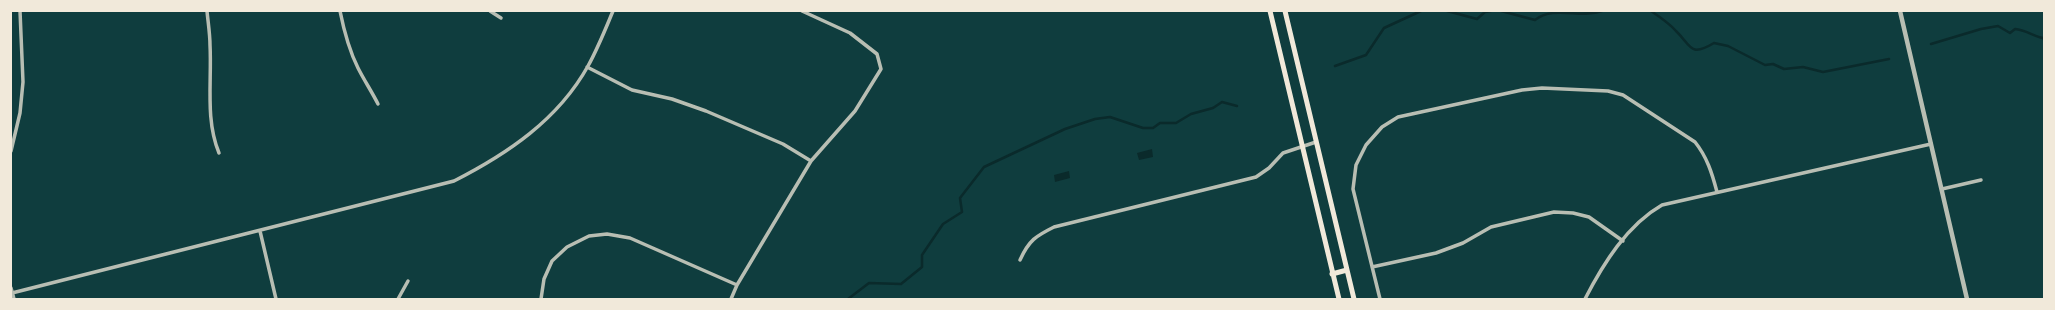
<!DOCTYPE html>
<style>
body{margin:0}
#map{position:relative;width:2055px;height:310px;overflow:hidden;background:#0f3d3e;font-family:"Roboto Condensed",sans-serif}
canvas{display:block}
.frame{position:absolute;inset:0;border:12px solid #f1e9da;pointer-events:none}
</style>
<div id="map">
<canvas width="2055" height="310"></canvas>
<div class="frame"></div>
</div>
<script>
const ctx = document.querySelector('canvas').getContext('2d');
ctx.lineJoin = 'round';
function paint(path, color) { ctx.fillStyle = color; ctx.fill(path, 'evenodd'); }
function stroke(path, color, width, dash) { ctx.strokeStyle = color; ctx.lineWidth = width; ctx.lineCap = dash ? 'butt' : 'round'; ctx.setLineDash(dash || []); ctx.stroke(path); }
const water = new Path2D(`
 M1152,149l1,8 -14,3 -2,-7z
 M1069,171l1,7 -15,4 -1,-7z`);
const stream = new Path2D(`
 M1447,11l30,8 8,-7 6,-1
 M1501,11l34,9c19,-15 46,-1 67,-9
 M1651,11c9,6 18,12 25,20 15,14 13,27 38,12l14,3 37,19 8,-1 11,5 19,-2 20,5 66,-13
 M1931,44l50,-15 17,-3 12,7 5,-4c11,1 18,7 28,9l1,2
 M1335,66l31,-11 18,-27 37,-17
 M848,299l21,-16 32,1 21,-17v-12l21,-31 19,-12 -2,-14 24,-31 81,-38 30,-10 15,-2 33,11h10l7,-5h16l15,-9 22,-6 9,-6 15,4`);
const minor = new Path2D(`
 M207,11c1,11 3,23 3,34 2,36 -5,74 9,108
 M340,11c4,20 9,39 18,57 6,12 14,24 20,36
 M490,11l11,7
 M587,67l45,23 40,9 34,12 77,33 28,17
 M11,151l9,-38 3,-31 -3,-71
 M1942,189l39,-9
 M260,231l16,68
 M1020,260c9,-20 16,-24 34,-33l202,-50 13,-9 14,-15 33,-11
 M1372,267l64,-14 27,-10 28,-16 63,-15 19,1 16,4 34,24
 M11,288l3,11
 M12,293l442,-112c53,-27 104,-61 134,-115 10,-18 17,-36 25,-55
 M398,299l10,-18
 M541,299l3,-20 8,-18 15,-14 22,-11 18,-2 23,4 107,47
 M731,299l6,-14 74,-124 44,-50 26,-42 -4,-15 -27,-21 -48,-22
 M1380,299l-27,-110 3,-24 10,-20 16,-18 16,-10 124,-27 20,-2 66,3 15,4 72,47c12,15 17,31 22,50
 M1585,299c18,-35 42,-74 77,-94l269,-61`);
const tertiary = new Path2D(`
 M1900,11l67,288`);
const secondary = new Path2D(`
 M1270,11l69,288
 M1285,11l69,288
 M1332,274l15,-4`);
paint(water, '#0a2a2b');
stroke(stream, '#0a2a2b', 2.5);
stroke(minor, '#b8beb3', 3.5);
stroke(tertiary, '#b8beb3', 4.5);
stroke(secondary, '#f1e9da', 5);
</script>
